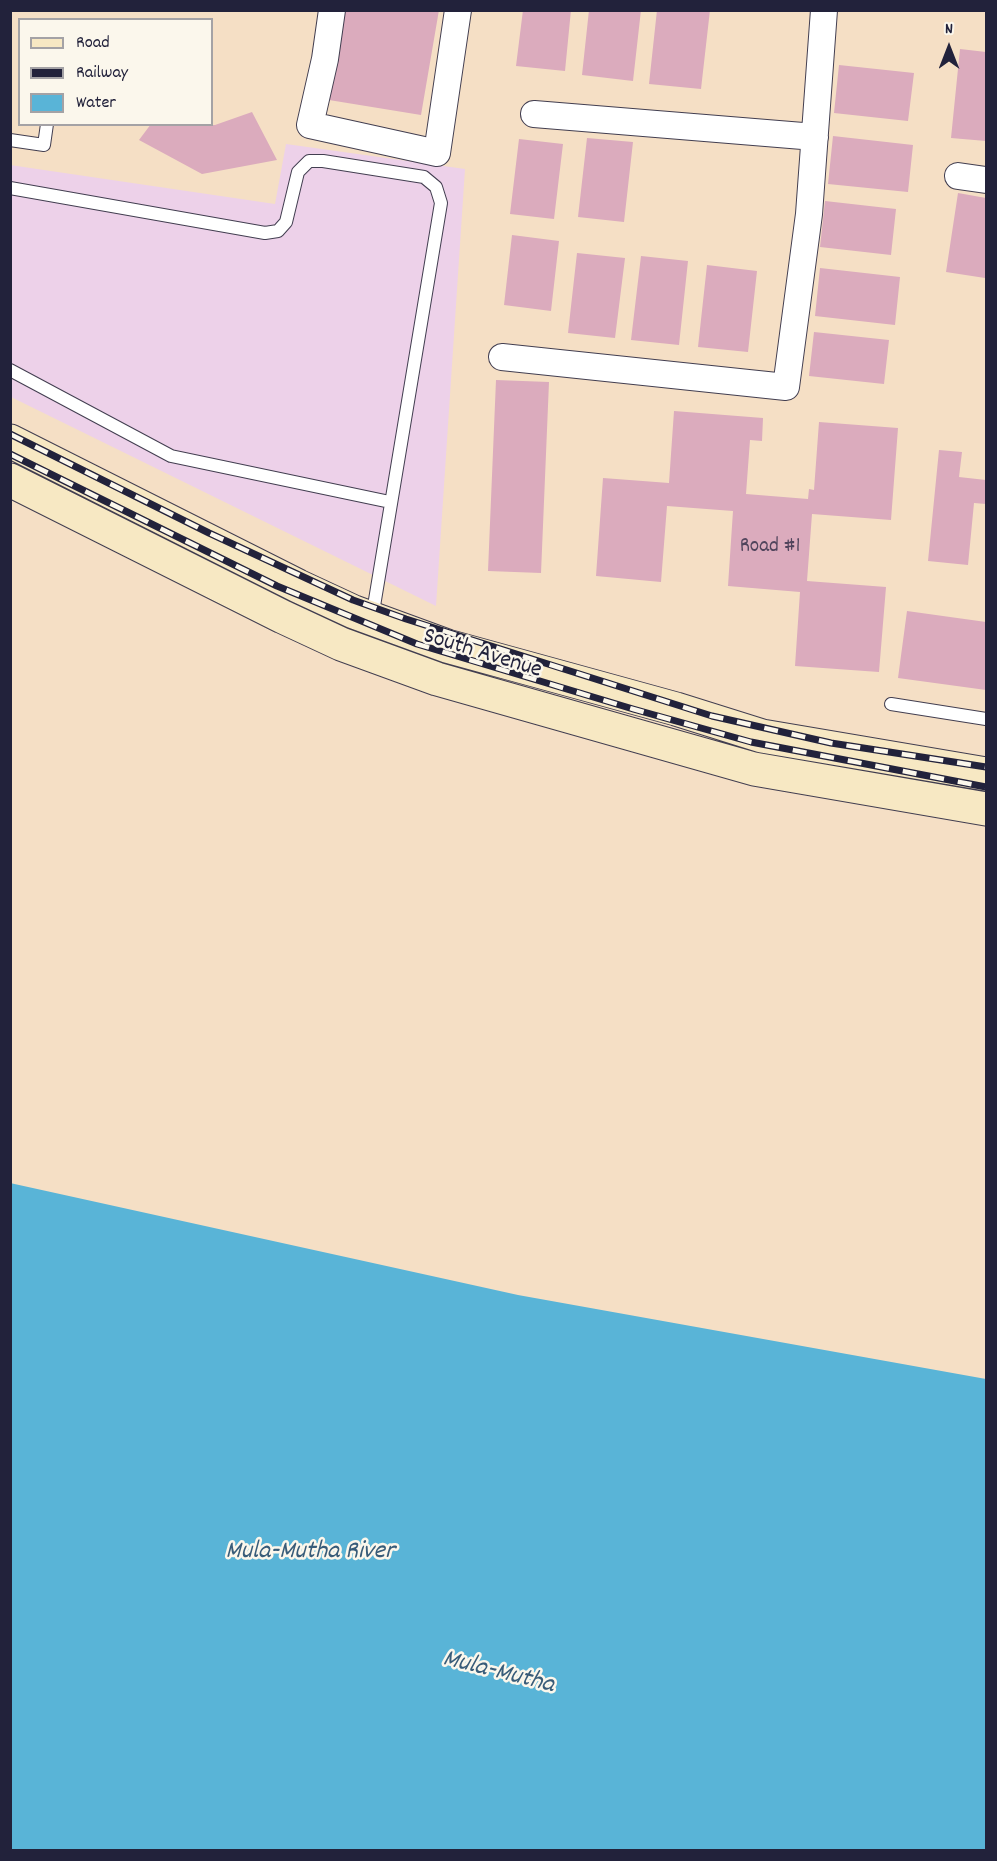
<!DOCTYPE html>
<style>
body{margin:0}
#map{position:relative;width:997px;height:1861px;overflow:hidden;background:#f5dfc5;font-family:Dekko,sans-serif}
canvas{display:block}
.frame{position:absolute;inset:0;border:12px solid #22223b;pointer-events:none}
.legend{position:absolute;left:18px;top:18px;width:195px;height:108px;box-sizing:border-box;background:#fbf7ec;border:2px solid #a4a2a5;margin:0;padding:8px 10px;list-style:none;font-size:18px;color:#22223b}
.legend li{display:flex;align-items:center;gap:12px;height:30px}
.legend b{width:30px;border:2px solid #a4a2a5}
.north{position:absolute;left:919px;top:18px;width:60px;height:60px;-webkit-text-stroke:4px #fbf7ec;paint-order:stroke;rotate:0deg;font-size:16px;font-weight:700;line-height:24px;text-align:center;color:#22223b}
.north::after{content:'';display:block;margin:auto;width:21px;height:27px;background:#22223b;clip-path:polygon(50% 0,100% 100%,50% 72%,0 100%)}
</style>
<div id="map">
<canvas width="997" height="1861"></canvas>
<div class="frame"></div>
<ul class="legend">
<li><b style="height:8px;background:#f7e8c3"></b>Road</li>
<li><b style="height:8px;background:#22223b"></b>Railway</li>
<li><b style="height:16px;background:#59b4d7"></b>Water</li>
</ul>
<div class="north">N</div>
</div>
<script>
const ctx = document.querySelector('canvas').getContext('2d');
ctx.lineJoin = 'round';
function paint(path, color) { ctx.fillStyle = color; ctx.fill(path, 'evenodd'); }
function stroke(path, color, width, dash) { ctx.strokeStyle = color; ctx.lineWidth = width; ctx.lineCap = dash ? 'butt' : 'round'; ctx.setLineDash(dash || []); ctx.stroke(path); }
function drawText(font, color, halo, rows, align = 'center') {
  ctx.font = font + ' Dekko,sans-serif'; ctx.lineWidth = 5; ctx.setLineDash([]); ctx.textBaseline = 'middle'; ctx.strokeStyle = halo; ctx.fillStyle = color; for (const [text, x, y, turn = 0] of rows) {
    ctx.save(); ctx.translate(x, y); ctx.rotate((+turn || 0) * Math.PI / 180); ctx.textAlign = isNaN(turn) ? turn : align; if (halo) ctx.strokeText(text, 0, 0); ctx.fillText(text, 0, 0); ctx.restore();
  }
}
const built = new Path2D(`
 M286,144l179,25 -29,437 -425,-209 -1,-232 265,39z`);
const water = new Path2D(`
 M10,1183l508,112 468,84v471h-971l-4,-1z`);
const building = new Path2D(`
 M344,10h95l-18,105 -92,-15z
 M523,10h48l-6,61 -49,-5z
 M589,10h52l-8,71 -51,-6z
 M657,10h53l-9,79 -52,-5z
 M960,49l26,3v89l-35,-3z
 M839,65l75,8 -6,48 -74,-8z
 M252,112l25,48 -75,14 -63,-34 12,-16 64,1z
 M833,136l80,9 -5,47 -80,-8z
 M587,138l46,4 -9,80 -46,-5z
 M519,139l44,5 -9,75 -44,-5z
 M958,193l28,5 -1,80 -39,-6z
 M825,201l71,8 -5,46 -71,-8z
 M512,235l47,6 -8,70 -47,-6z
 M577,253l48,5 -10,80 -47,-5z
 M641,256l47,5 -9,84 -48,-5z
 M707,265l50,6 -9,81 -50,-5z
 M820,268l80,9 -5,48 -80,-9z
 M814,332l75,8 -5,44 -75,-8z
 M496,380l53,2 -8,191 -53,-2z
 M674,411l89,7 -1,23 -12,-1 -4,54 62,5 1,-10 5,1 5,-68 79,6 -7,92 -79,-6 -5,67 79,6 -7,85 -84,-6 5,-74 -72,-6 5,-75 -66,-5 -6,76 -65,-6 7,-98 66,5z
 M939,450l23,2 -3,25 27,3v24l-12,-1 -6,62 -40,-4z
 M907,611l79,11v68l-88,-12z`);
const service = new Path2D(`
 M10,140l34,5 3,-21
 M10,188l255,45 13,-2 8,-9 12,-50 11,-11h14l101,16 12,10 5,16 -69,415
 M10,370l161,86 219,46
 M891,704l95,15`);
const minor = new Path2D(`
 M332,10l-7,49 -15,66 127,28 21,-143
 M534,114l281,23
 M958,176l28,4
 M502,357l284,30 23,-173 15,-204`);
const secondary = new Path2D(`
 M10,441l288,145 56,26 93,34 229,63 86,27 224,38
 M10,480l273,137 58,27 96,35 317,90 232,40`);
const rail = new Path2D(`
 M10,434l199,99 144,67 53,19 306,97 119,27 155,24
 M10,454l267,132 140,58 216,65 118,33 235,45`);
const numberNames = [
 ["Road #1",770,548]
];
const streetNames = [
 ["South Avenue",482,655,17]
];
const waterNames = [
 ["Mula-Mutha River",310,1553],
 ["Mula-Mutha",498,1674,14]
];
paint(built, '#edd1e9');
paint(water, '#59b4d7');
paint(building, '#dbabbd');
stroke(service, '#423e50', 14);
stroke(minor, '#423e50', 28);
stroke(secondary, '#423e50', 35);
stroke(service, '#fff', 12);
stroke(minor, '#fff', 26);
stroke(secondary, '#f7e8c3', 33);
stroke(rail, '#22223b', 7);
stroke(rail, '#fbf7ec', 4.5, [14]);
drawText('21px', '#50445c', null, numberNames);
drawText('24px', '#22223b', '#fbf7ec', streetNames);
drawText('italic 26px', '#385c79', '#fbf7ec', waterNames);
</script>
